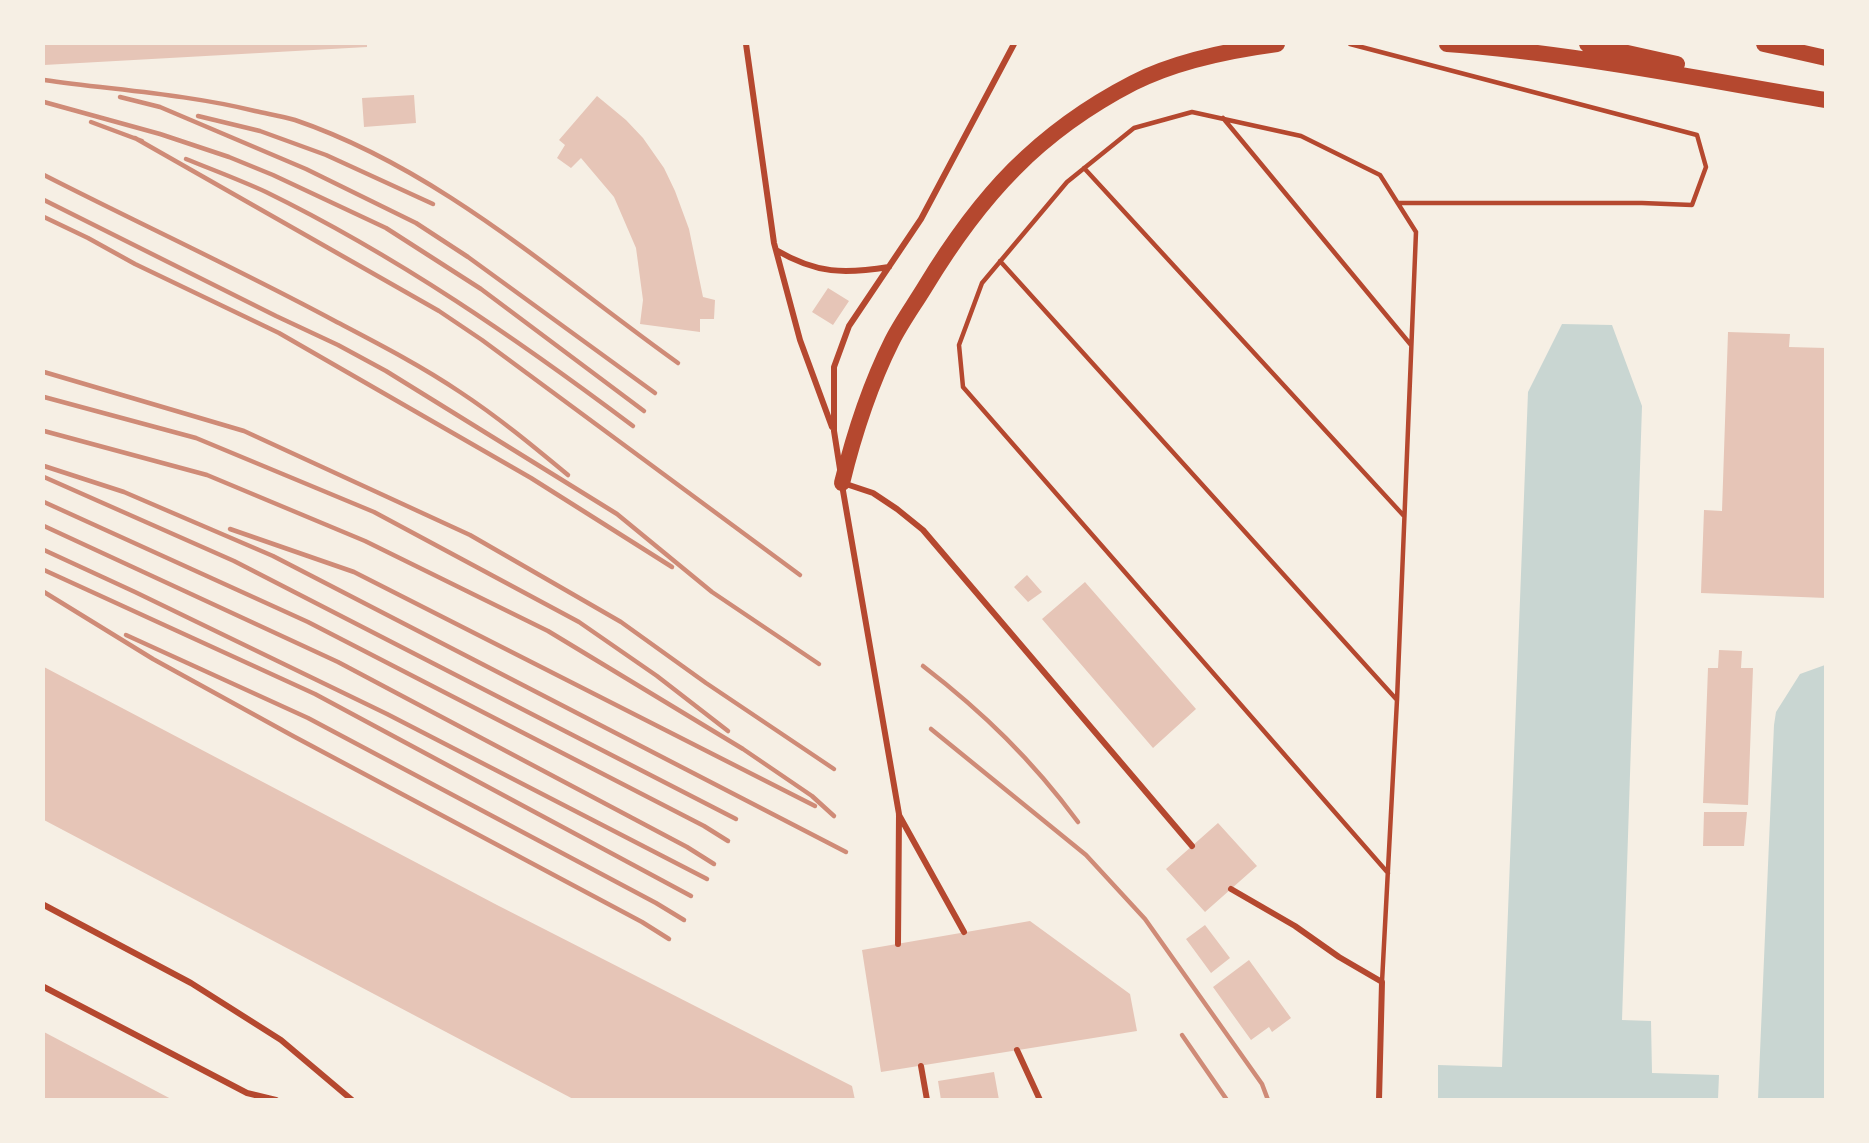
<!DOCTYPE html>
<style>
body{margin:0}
#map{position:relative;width:1869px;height:1143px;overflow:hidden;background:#f6efe4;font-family:"Fira Sans Condensed",sans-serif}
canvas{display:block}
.frame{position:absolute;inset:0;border:45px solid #f6efe4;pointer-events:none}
</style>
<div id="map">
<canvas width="1869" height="1143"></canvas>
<div class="frame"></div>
</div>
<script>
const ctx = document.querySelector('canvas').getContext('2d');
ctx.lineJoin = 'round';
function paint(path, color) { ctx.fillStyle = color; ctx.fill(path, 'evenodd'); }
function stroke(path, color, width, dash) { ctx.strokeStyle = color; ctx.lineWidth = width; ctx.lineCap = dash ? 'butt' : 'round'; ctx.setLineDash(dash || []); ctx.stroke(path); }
const water = new Path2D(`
 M1562,324l50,1 30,81 -20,614 29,1 1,52 67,2 -1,24h-280v-34l64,2 26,-675z
 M1825,665v434h-67l16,-374 2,-13 24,-38z`);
const building = new Path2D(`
 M44,44h323v3l-323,18z
 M414,95l2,28 -52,4 -2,-29z
 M597,96l29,24 17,18 21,30 11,23 14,38 14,68 12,3 -1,19h-14v13l-60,-8 3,-24 -7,-52 -22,-51 -33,-39 -10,10 -14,-10 8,-13 -6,-5z
 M828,288l21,13 -16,24 -21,-13z
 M1728,332l62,2 -1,13 37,1v250l-125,-5 3,-83 18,1z
 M1027,575l15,17 -14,10 -14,-15z
 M1085,582l111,127 -43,39 -111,-129z
 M1719,650l23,1 -1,17h12l-5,137 -45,-2 5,-135h10z
 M44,667l453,238 355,181 3,14h-280l-531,-280z
 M1704,812h43l-3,34h-41z
 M1218,823l39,43 -52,46 -39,-43z
 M1030,921l100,73 7,37 -256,41 -19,-122z
 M1205,925l25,33 -19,15 -25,-34z
 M1249,960l42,58 -19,14 -3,-5 -18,13 -38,-53z
 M44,1032l129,68h-129z
 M994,1072l5,28h-58l-3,-19z`);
const service = new Path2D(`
 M1350,44l347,91 9,32 -14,38 -50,-2h-244
 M1223,118l188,227
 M1084,168l320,348
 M1000,261l397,439
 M1382,982l15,-282 19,-468 -36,-57 -79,-39 -109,-24 -58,16 -67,54 -85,101 -23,62 4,42 425,486`);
const minor = new Path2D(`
 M746,44l28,199 26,97 32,87
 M776,250c41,24 68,24 113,17
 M840,469l-6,-38v-64l15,-41 72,-107 93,-175
 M843,483l30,10 24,16 26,21 269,316
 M842,485l57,329 -1,130
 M899,815l65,117
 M1231,889l64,37 44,31 43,25 -3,118
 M44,905l147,78 90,57 71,60
 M44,987l203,106 29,7
 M1017,1050l23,50
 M921,1066l6,34`);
const trunk = new Path2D(`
 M1447,44c127,9 253,35 379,56
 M1587,44l90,20
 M1764,44l62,14
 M842,483c12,-49 27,-96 50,-142 9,-18 22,-36 33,-54 55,-91 113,-155 208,-204 41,-21 99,-33 144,-39`);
const rail = new Path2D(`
 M44,80c70,10 142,14 211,31 13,3 27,5 40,9 144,49 261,156 383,243
 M120,97l40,10 146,62 110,54 52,34 187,136
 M44,102l116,32 69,23 44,18 113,53 95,61 163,122
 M198,116l62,15 66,24 107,49
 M91,122l51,19
 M135,138l304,173 43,29 318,235
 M186,159c27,11 54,21 80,33 131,64 251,147 367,234
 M44,175c96,49 194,94 289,145 42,22 87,45 127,72 38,25 73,54 108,83
 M44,200l232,116 62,29 48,26 231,143 95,78 107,72
 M44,217l44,21 47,26 144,69 252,145 141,89
 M44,372l200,59 226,104 151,87 85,61 128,86
 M44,397l152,41 178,74 205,110 78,54 71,55
 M44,431l163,44 158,66 183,90 195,118 69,47 22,20
 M44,466l80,26 149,64 573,296
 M44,477l190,84 502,258
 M44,502l264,120 396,204 24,15
 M44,526l294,136 349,185 27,17
 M230,529l124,43 461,234
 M44,550l91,42 252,122 320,165
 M44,570l271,124 376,202
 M44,592l109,67 140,77 349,186 27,17
 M126,635l182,83 348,185 28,17
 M923,666c61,47 109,94 155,156
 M931,729l155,126 59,64 117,165 6,16
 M1182,1035l45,65`);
paint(water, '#c9d6d2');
paint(building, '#e6c5b7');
stroke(service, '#b5482f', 4.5);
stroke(minor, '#b5482f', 6);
stroke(trunk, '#b5482f', 16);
stroke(rail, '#cf8b77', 4.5);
</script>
